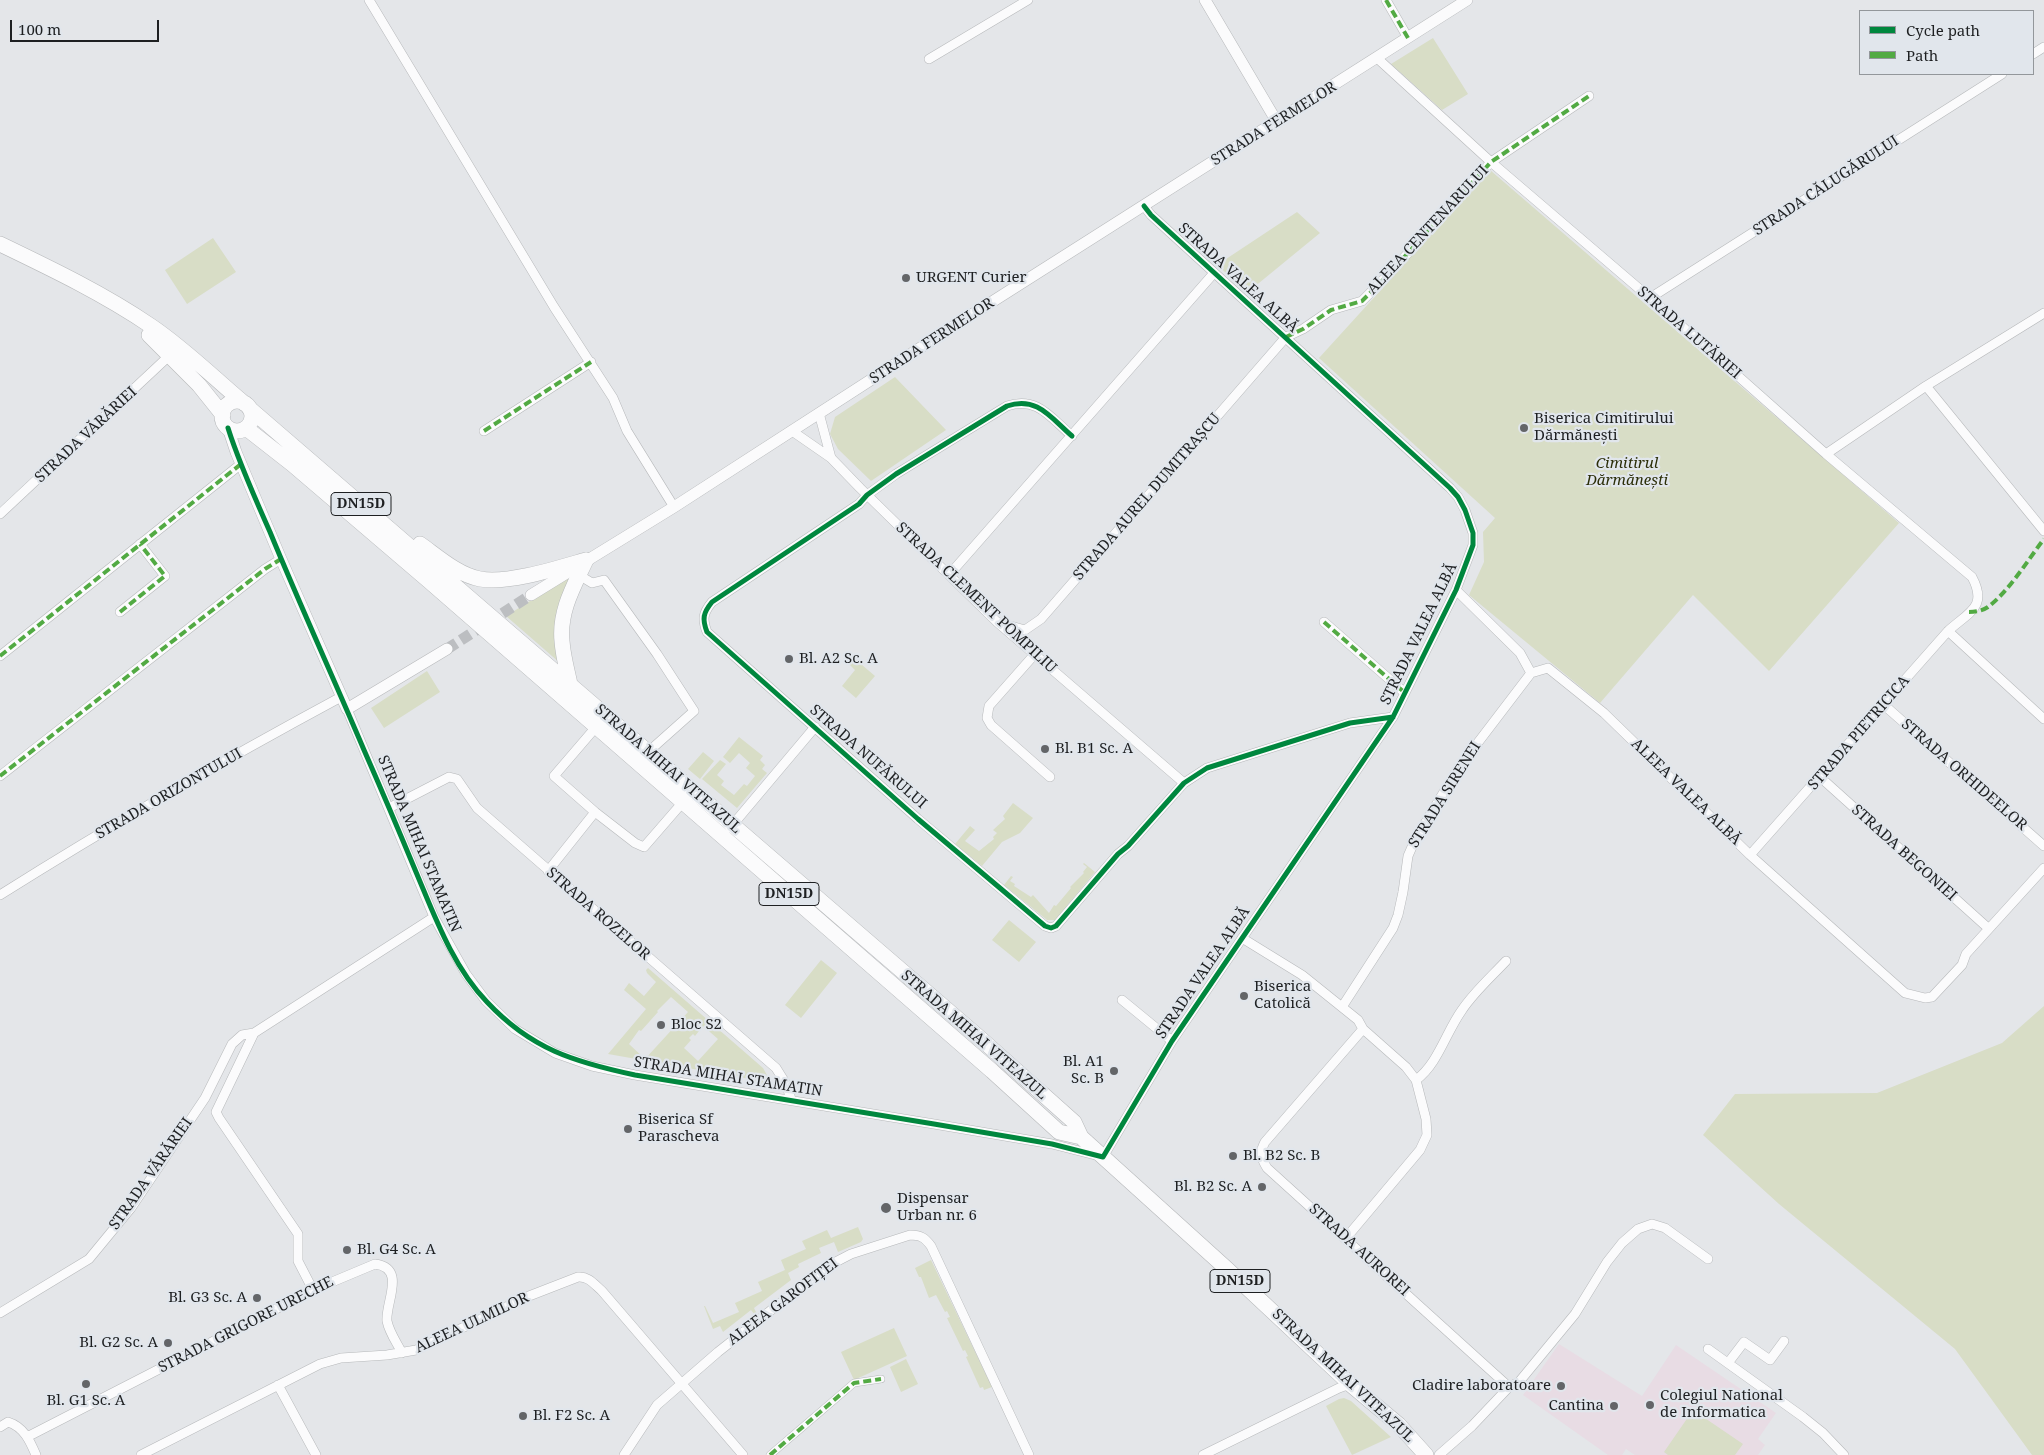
<!DOCTYPE html>
<meta charset="utf-8">
<style>
body{margin:0}
#map{position:relative;width:2044px;height:1455px;overflow:hidden;background:#e4e6e9;font-family:"Noto Serif",serif}
canvas{display:block}
.legend{position:absolute;left:1859px;top:10px;width:175px;height:65px;box-sizing:border-box;background:#e1e6ec;border:1px solid #93979b;margin:0;padding:6px 9px;list-style:none;font-size:15px;color:#1e2022}
.legend li{display:flex;align-items:center;gap:10px;height:25px}
.legend b{width:25px;border:1px solid #93979b}
.scale{position:absolute;left:10px;top:20px;width:149px;height:22px;box-sizing:border-box;border:2px solid #1e2022;border-top:0;padding-left:6px;font-size:15px;line-height:18px;white-space:nowrap;color:#1e2022;-webkit-text-stroke:4px #e1e6ec;paint-order:stroke}
</style>
<div id="map">
<canvas width="2044" height="1455"></canvas>
<ul class="legend">
<li><b style="height:6px;background:#00873e"></b>Cycle path</li>
<li><b style="height:6px;background:#52aa43"></b>Path</li>
</ul>
<div class="scale">100 m</div>
</div>
<script>
const ctx = document.querySelector('canvas').getContext('2d');
ctx.lineJoin = 'round';
function paint(path, color) { ctx.fillStyle = color; ctx.fill(path, 'evenodd'); }
function stroke(path, color, width, dash) { ctx.strokeStyle = color; ctx.lineWidth = width; ctx.lineCap = dash ? 'butt' : 'round'; ctx.setLineDash(dash || []); ctx.stroke(path); }
function drawText(font, color, halo, rows, align = 'center') {
  ctx.font = font + ' "Noto Serif",serif'; ctx.lineWidth = 4.5; ctx.setLineDash([]); ctx.textBaseline = 'middle'; ctx.strokeStyle = halo; ctx.fillStyle = color; for (const [text, x, y, turn = 0] of rows) {
    ctx.save(); ctx.translate(x, y); ctx.rotate((+turn || 0) * Math.PI / 180); ctx.textAlign = isNaN(turn) ? turn : align; if (halo) ctx.strokeText(text, 0, 0); ctx.fillText(text, 0, 0); ctx.restore();
  }
}
const education = new Path2D(`
 M1559,1344l83,52 34,-51 100,68 -18,26 7,6 -7,10h-123l-9,-6 -4,6h-14l-85,-60z`);
const green = new Path2D(`
 M1433,38l35,56 -26,16 -51,-46z
 M1490,170l409,353 -130,148 -76,-76 -93,108 -131,-108 15,-33 -1,-30 12,-14 -176,-160z
 M1297,212l23,21 -72,59 -31,-27z
 M213,238l23,34 -49,32 -22,-34z
 M895,377l51,53 -75,51 -33,-32 -8,-15 5,-17z
 M567,578l2,1 -9,84 -54,-47z
 M855,659l20,17 -19,22 -14,-12 13,-16 -5,-5z
 M427,671l13,21 -56,36 -13,-20z
 M739,737l24,19 -3,4 5,5 -3,4 5,4 -30,35 -35,-29 18,-19 6,4 -9,11 7,6 -3,4 13,10 10,-11 3,2 8,-10 -9,-8 4,-5 -11,-10 -9,10 -7,-6z
 M703,752l11,9 -14,18 -12,-10z
 M1013,803l20,15 -13,15 -18,9 -20,24 -27,-22 15,-18 5,4 -10,11 14,10 15,-12 -1,-2 4,-4 -4,-3 12,-11 -2,-3z
 M1084,863l11,9 -40,48h-8l-43,-35 7,-9 2,1 -3,4 5,3 -1,2 17,11 2,-2 16,18 5,-8 2,1 15,-18 -1,-1 14,-14 -1,-1 4,-5 -4,-3z
 M1009,920l27,22 -17,20 -27,-22z
 M821,960l16,13 -36,45 -16,-13z
 M648,968l115,100 5,9 -5,10 -3,1 -11,-2 1,-7 -142,-25 38,-45 -22,-19 5,-7 15,13 12,-14 -9,-9 -1,-3zM671,997l17,15 -43,47 -16,-15 10,-14 2,1 17,-19 -1,-1zM703,1026l15,13 -20,22 -14,-13 7,-8 -2,-2 4,-4 2,2z
 M2044,1006v449h-12l-77,-106 -176,-145 -76,-69 32,-41 142,-1 125,-50z
 M858,1227l5,12 -2,3 -23,10 -4,-10 -15,6 2,5 -23,11 1,3 -11,6 3,7 -37,28 3,6 -2,1 -4,-5 -28,22 -3,-6 -7,3 -9,-23h1l8,17 26,-11 -4,-9 27,-12 -4,-9 27,-12 -4,-10 25,-11 -4,-8 25,-11 4,8z
 M931,1260l61,127 -8,3 -1,-3 -3,1 -14,-31 2,-1 -3,-6 -2,1 -16,-33 3,-1 -3,-6 -2,1 -9,-17 -7,3 -8,-21h-2l-4,-9z
 M894,1328l13,28 -53,24 -13,-28z
 M906,1359l12,25 -17,8 -11,-25z
 M1344,1398l7,3 40,36 -39,18 -26,-49 13,-7z
 M1693,1410l50,34 -8,11h-67l-4,-3z`);
const tertiaryTunnel = new Path2D(`
 M447,649l84,-54`);
const pedestrian = new Path2D(`
 M770,1455l84,-72 27,-4`);
const minor = new Path2D(`
 M369,0l185,307 59,91 14,33 47,76
 M1386,0l22,38
 M2033,54l11,-7
 M1377,58l114,104 159,136 176,156 146,123c16,30 -3,35 -24,54l-198,224
 M929,59l99,-59
 M1650,298l352,-224
 M1926,386l118,145
 M819,413l12,45 29,30 137,134 187,161
 M484,431l107,-69
 M792,431l39,27
 M1072,436c-22,-19 -35,-40 -65,-30l-111,68 -29,21 -8,9 -147,98c-9,11 -10,17 -5,30l211,187 127,107 6,2 5,-2 62,-72 10,-8 56,-63 23,-15 143,-45 43,-6
 M1826,454l100,-68 118,-73
 M0,514l170,-159
 M579,575l13,8 12,-3 53,74 37,57 -46,41
 M949,575l265,-302
 M1456,590l64,63 11,20
 M120,612l45,-36 -25,-32
 M997,622l28,8 16,-11 245,-282 17,-8 28,-19 31,-9 25,-25 104,-114 98,-66
 M1324,622l81,71
 M1948,631l96,88
 M1034,655l-45,51 -2,12 4,7 59,52
 M0,656l241,-192
 M1531,673l17,-5 56,45 146,142 155,138 20,5 7,-1 30,-32 4,-11 78,-86
 M1884,705l160,141
 M347,709l87,208 32,57 20,27 29,28 40,24 37,13 43,9 299,49 118,20 51,13 69,-116 221,-324 63,-127 17,-45v-12l-8,-23 -7,-13 -8,-9 -299,-273 -7,-9
 M0,776l265,-207 16,-10
 M1820,777l168,151
 M389,808l60,-31 8,2 20,29 299,260 10,16 5,15
 M595,812l-41,-36 42,-49
 M730,828l85,-101
 M548,871l47,-59 40,31 9,4 39,-45
 M0,895c111,-70 226,-136 341,-198
 M1242,938l60,37 56,45 5,9 43,38 10,13 10,39 1,16 -7,15 -74,88
 M1122,1000l50,41
 M1342,1007l51,-79 5,-13 5,-23 5,-36 7,-16 42,-70 74,-97
 M1363,1029l-98,113c-6,11 -4,16 2,26l242,219
 M1416,1080c22,-16 30,-48 46,-70 12,-18 29,-33 44,-49
 M313,1290l-15,-29v-27l-79,-116 -3,-6 38,-79 180,-116
 M0,1313l89,-54 42,-51 74,-110 27,-54 10,-9 12,-2
 M1708,1349l95,68 20,16 21,22
 M1728,1363l16,-21 26,18 14,-19
 M278,1385l38,70
 M0,1427l8,-5c16,5 22,19 28,33
 M27,1437l286,-147 62,-26c32,4 10,39 12,57 2,11 10,22 15,32
 M141,1455l179,-91 21,-6 46,-3 29,-5 113,-54 49,-19c10,-1 16,7 24,14l141,164
 M624,1455l33,-50 61,-53 108,-85 25,-13 59,-19c11,0 15,3 21,11l98,209
 M1203,1455l136,-67 11,-4
 M1439,1455l33,-29 37,-39 10,-5 56,-68 32,-52 15,-19 16,-14 14,-5 13,4 43,31`);
const tertiary = new Path2D(`
 M1205,0l72,122
 M228,428l8,24 45,107 66,150 100,-60
 M531,595l143,-88 291,-188 502,-319`);
const primary = new Path2D(`
 M0,244c52,25 104,50 151,82 34,23 63,52 94,78
 M149,335l50,50 24,30
 M222 416a15 15 0 1 1 30 0a15 15 0 1 1-30 0Z
 M249,408l732,631 93,83 7,15 146,132 123,115 49,41 27,30
 M246,428l46,36 137,117 563,490 67,61 22,5
 M420,544c17,12 38,31 60,35 28,5 78,-11 106,-19
 M570,684c-3,-14 -7,-28 -8,-43 -3,-30 12,-55 24,-81`);
const quiet = new Path2D(`
 M1386,0l22,38
 M1286,337l17,-8 28,-19 31,-9 25,-25 104,-114 98,-66
 M484,431l107,-69
 M120,612l45,-36 -25,-32
 M1969,612c6,0 13,-1 19,-5 22,-17 39,-46 56,-68
 M1324,622l81,71
 M0,656l241,-192
 M0,776l265,-207 16,-10
 M770,1455l84,-72 27,-4`);
const cycleway = new Path2D(`
 M228,428c11,35 27,70 42,104 30,73 63,145 94,218 18,41 35,81 52,122 19,45 37,95 71,130 44,47 87,60 148,73l299,49 118,20 51,13 69,-116 221,-324 63,-127 17,-45v-12l-8,-23 -7,-13 -8,-9 -299,-273 -7,-9
 M1072,436c-22,-19 -35,-40 -65,-30l-111,68 -29,21 -8,9 -147,98c-9,11 -10,17 -5,30l211,187 127,107 6,2 5,-2 62,-72 10,-8 56,-63 23,-15 143,-45 43,-6`);
const markers = [
 [906,278,5,"#636568"],
 [1524,428,5,"#636568"],
 [789,659,5,"#636568"],
 [1045,749,5,"#636568"],
 [1244,996,5,"#636568"],
 [661,1025,5,"#636568"],
 [1114,1071,5,"#636568"],
 [628,1129,5,"#636568"],
 [1233,1156,5,"#636568"],
 [1262,1187,5,"#636568"],
 [886,1208,6,"#636568"],
 [347,1250,5,"#636568"],
 [257,1298,5,"#636568"],
 [168,1343,5,"#636568"],
 [86,1384,5,"#636568"],
 [1561,1386,5,"#636568"],
 [1650,1405,5,"#636568"],
 [1614,1406,5,"#636568"],
 [523,1416,5,"#636568"]
];
const shields = [
 [361,504,60],
 [789,894,60],
 [1240,1281,60]
];
const shieldNames = [
 ["DN15D",361,504],
 ["DN15D",789,894],
 ["DN15D",1240,1281]
];
const streetNames = [
 ["STRADA FERMELOR",1274,124,-32],
 ["STRADA CĂLUGĂRULUI",1826,186,-33],
 ["ALEEA CENTENARULUI",1428,230,-47],
 ["STRADA VALEA ALBĂ",1238,278,42],
 ["STRADA LUTĂRIEI",1689,333,41],
 ["STRADA FERMELOR",932,341,-33],
 ["STRADA VĂRĂRIEI",86,435,-43],
 ["STRADA AUREL DUMITRAȘCU",1147,497,-49],
 ["STRADA CLEMENT POMPILIU",976,598,43],
 ["STRADA VALEA ALBĂ",1419,634,-64],
 ["STRADA PIETRICICA",1859,733,-49],
 ["STRADA NUFĂRULUI",868,757,41],
 ["STRADA MIHAI VITEAZUL",668,769,41],
 ["STRADA ORHIDEELOR",1964,775,41],
 ["ALEEA VALEA ALBĂ",1686,792,44],
 ["STRADA ORIZONTULUI",169,794,-30],
 ["STRADA SIRENEI",1445,795,-58],
 ["STRADA MIHAI STAMATIN",419,844,67],
 ["STRADA BEGONIEI",1904,853,42],
 ["STRADA ROZELOR",598,914,41],
 ["STRADA VALEA ALBĂ",1203,973,-56],
 ["STRADA MIHAI VITEAZUL",974,1035,41],
 ["STRADA MIHAI STAMATIN",728,1077,9],
 ["STRADA VĂRĂRIEI",151,1174,-55],
 ["STRADA AUROREI",1359,1250,42],
 ["ALEEA GAROFIȚEI",783,1302,-37],
 ["ALEEA ULMILOR",472,1323,-25],
 ["STRADA GRIGORE URECHE",246,1325,-27],
 ["STRADA MIHAI VITEAZUL",1343,1376,43]
];
const poiNames = [
 ["URGENT Curier",916,278],
 ["Biserica Cimitirului",1534,419],
 ["Dărmănești",1534,436],
 ["Bl. A2 Sc. A",799,659],
 ["Bl. B1 Sc. A",1055,749],
 ["Biserica",1254,987],
 ["Catolică",1254,1004],
 ["Bloc S2",671,1025],
 ["Bl. A1",1104,1062,"right"],
 ["Sc. B",1104,1079,"right"],
 ["Biserica Sf",638,1120],
 ["Parascheva",638,1137],
 ["Bl. B2 Sc. B",1243,1156],
 ["Bl. B2 Sc. A",1252,1187,"right"],
 ["Dispensar",897,1199],
 ["Urban nr. 6",897,1216],
 ["Bl. G4 Sc. A",357,1250],
 ["Bl. G3 Sc. A",247,1298,"right"],
 ["Bl. G2 Sc. A",158,1343,"right"],
 ["Cladire laboratoare",1551,1386,"right"],
 ["Colegiul National",1660,1396],
 ["de Informatica",1660,1413],
 ["Bl. G1 Sc. A",86,1401,"center"],
 ["Cantina",1604,1406,"right"],
 ["Bl. F2 Sc. A",533,1416]
];
const parkNames = [
 ["Cimitirul",1627,464],
 ["Dărmănești",1627,481]
];
paint(education, '#e8dce4');
paint(green, '#d8ddc6');
stroke(tertiaryTunnel, '#bcbec1', 11, [11, 5.5]);
stroke(pedestrian, '#b6b8ba', 8);
stroke(minor, '#b6b8ba', 10);
stroke(tertiary, '#b6b8ba', 12);
stroke(primary, '#b6b8ba', 16);
stroke(pedestrian, '#fbfbfc', 7);
stroke(minor, '#fbfbfc', 9);
stroke(tertiary, '#fbfbfc', 11);
stroke(primary, '#fbfbfc', 15);
stroke(quiet, '#52aa43', 4, [8, 4]);
stroke(cycleway, '#00873e', 5);
for (const [x, y, r, color] of markers) { const dot = new Path2D(); dot.arc(x, y, r, 0, 2 * Math.PI); ctx.fillStyle = color; ctx.fill(dot); stroke(dot, '#e1e6ec', 2); }
for (const [x, y, w] of shields) { const box = new Path2D(); box.roundRect(x - w / 2, y - 11.5, w, 23, 4); ctx.fillStyle = '#e1e6ec'; ctx.fill(box); stroke(box, '#1e2022', 1); }
drawText('bold 14px', '#1e2022', null, shieldNames);
drawText('15px', '#1e2022', '#e1e6ec', streetNames);
drawText('15px', '#1e2022', '#e1e6ec', poiNames, 'left');
drawText('italic 15px', '#2b2e08', '#e1e6ec', parkNames);
</script>
